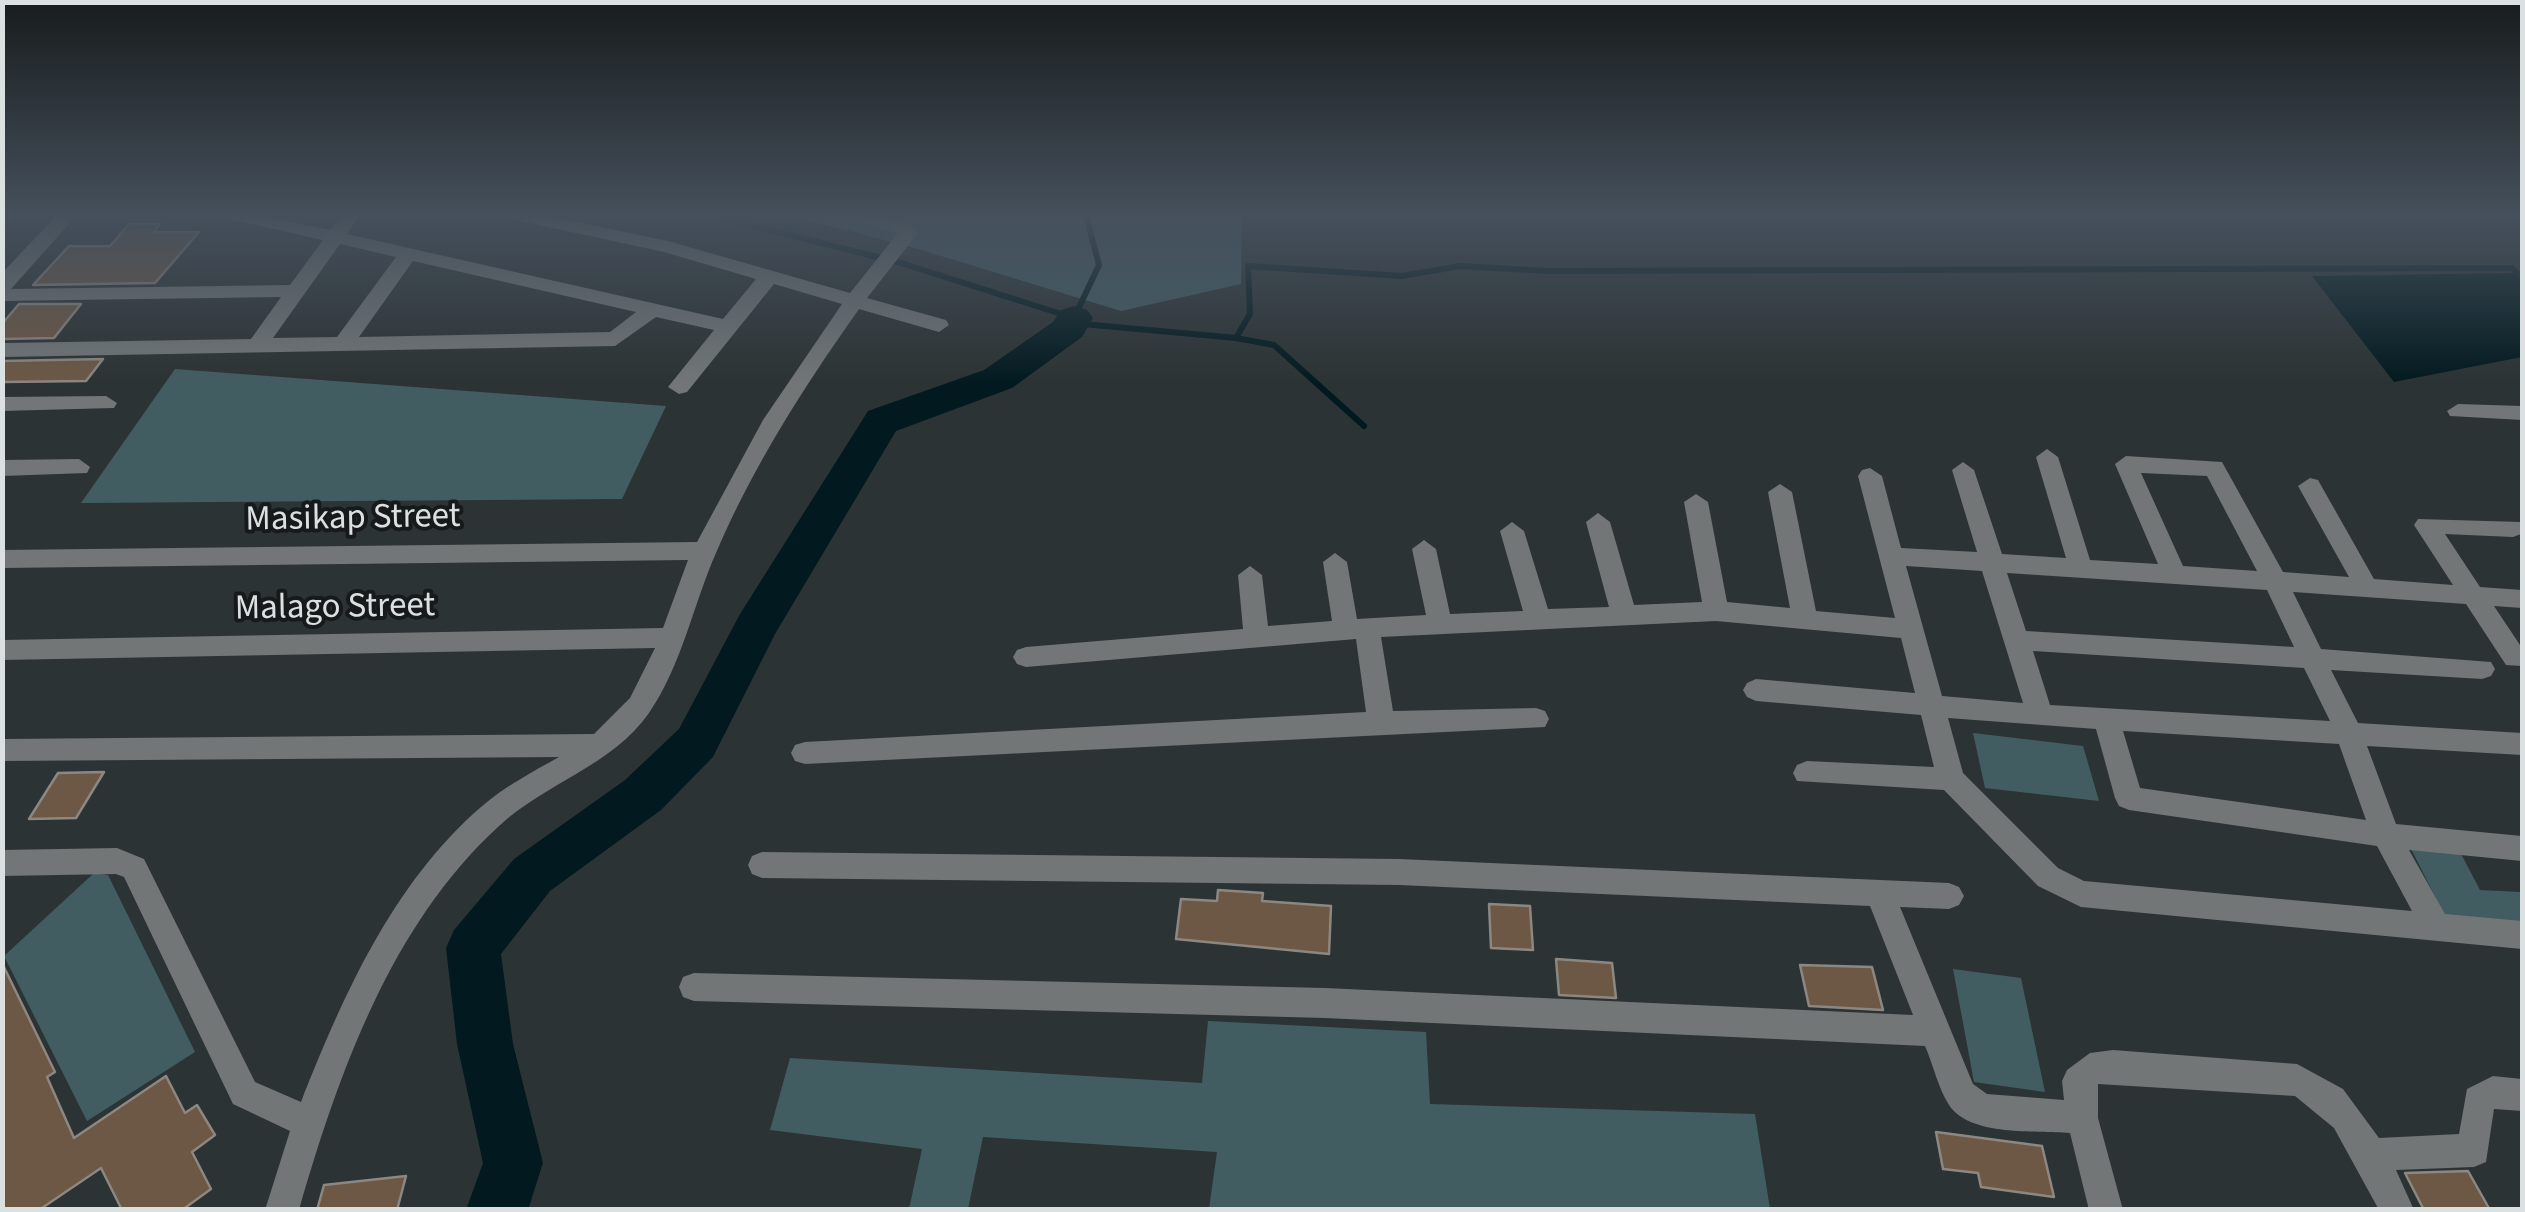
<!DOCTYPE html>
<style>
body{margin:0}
#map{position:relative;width:2525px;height:1212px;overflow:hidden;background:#2c3334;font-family:"Source Sans 3",sans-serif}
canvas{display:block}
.frame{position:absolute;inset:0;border:5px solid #dbe0e0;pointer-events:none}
</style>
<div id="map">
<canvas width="2525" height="1212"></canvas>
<div class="frame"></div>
</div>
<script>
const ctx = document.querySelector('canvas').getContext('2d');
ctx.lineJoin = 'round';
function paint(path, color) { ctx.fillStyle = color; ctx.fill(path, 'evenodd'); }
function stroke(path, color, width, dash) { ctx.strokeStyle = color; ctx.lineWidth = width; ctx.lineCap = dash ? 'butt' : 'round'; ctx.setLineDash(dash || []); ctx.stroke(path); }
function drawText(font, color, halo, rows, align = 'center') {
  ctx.font = font + ' "Source Sans 3",sans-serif'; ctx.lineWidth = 8; ctx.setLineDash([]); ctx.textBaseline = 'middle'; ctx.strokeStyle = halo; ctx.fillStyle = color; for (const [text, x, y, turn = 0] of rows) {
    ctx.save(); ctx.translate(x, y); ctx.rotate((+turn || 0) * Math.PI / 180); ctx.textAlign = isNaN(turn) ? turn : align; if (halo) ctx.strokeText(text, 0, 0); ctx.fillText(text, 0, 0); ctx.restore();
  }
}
const green = new Path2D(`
 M788,215h454l-1,69 -120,27 -206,-63z
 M175,369l491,37 -44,93 -541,4z
 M1973,733l110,13 16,55 -114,-13z
 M2409,845l50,5 21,40 40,2 2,36 -74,-6z
 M94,873l14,2 87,177 -108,69 -83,-165z
 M1953,969l68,9 24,114 -71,-10z
 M1208,1021l218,11 4,72 325,10 15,95h-561l8,-57 -234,-15 -15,72h-59l13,-60 -152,-19 20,-72 412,25z`);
const water = new Path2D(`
 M2517,273l5,6v78l-128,25 -82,-106z`);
const stream = new Path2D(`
 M710,215l191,48 173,55 25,-53 -13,-50
 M1072,323l164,15 14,-24 -2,-48 154,10 58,-10 88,5 964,-3 5,5
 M1236,338l38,7 90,81`);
const river = new Path2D(`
 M1074,306l13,4 6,8 -11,19 -70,51 -116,43 -121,203 -62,123 -52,53 -111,81 -49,63 12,90 30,119 -15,47h-62l17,-47 -26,-119 -11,-96 8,-18 60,-71 111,-79 54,-51 61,-115 128,-203 116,-41 69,-48 8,-12z`);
const building = new Path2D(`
 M129,224h31l-6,8h45l-44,51 -122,2 36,-39h41z
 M19,304h62l-27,34 -52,1v-15z
 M103,359l-17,22 -84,1v-21z
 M104,772l-28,46 -47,1 29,-46z
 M1218,890l45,3 -1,8 69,5 -2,48 -153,-15 5,-40 36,2z
 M1489,904l41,2 3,44 -42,-2z
 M1556,959l56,4 4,35 -57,-3z
 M2,963l53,109 -8,5 27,61 92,-62 19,37 12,-8 18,30 -23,17 19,37 -29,21h-60l-21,-42 -62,42h-37z
 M1800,965l72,2 11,43 -74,-4z
 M1936,1132l106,14 12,51 -73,-10 -3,-14 -35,-4z
 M2468,1171l22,39h-66l-19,-37z
 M406,1176l-9,34h-80l7,-25z`);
const minor = new Path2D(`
 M57,215h20l-66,74 279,-4 33,-45 -93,-21 -2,-4h32l70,15 12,-15h18l-13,19 376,85 33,-40 -92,-27 -153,-33 -3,-4h35l125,26 182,52 48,-60 -62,-18h33l44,10 5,8 -51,65 79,22 3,5 -10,7 -80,-23 -2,3c-54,76 -104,155 -141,241 -23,52 -34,112 -67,160 -37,53 -104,70 -150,113 -108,99 -160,246 -200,384h-34l25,-79 -57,-27 -109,-227 -8,-3 -114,2v-26l115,-2 27,11 111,223 46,20c42,-106 91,-218 180,-295 23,-20 51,-35 78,-50l-557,4v-22l592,-5 36,-36 25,-50 -653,12v-20l661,-12 25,-68 -686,8v-18l695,-8 66,-122 79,-116 -68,-20 -87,108 -8,2 -11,-7 46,-57 -58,-13 -41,29 -613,11v-14l249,-4 30,-42 -279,4v-28zM340,244l56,13 -59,80 -64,1zM413,261l223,51 -26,20 -251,5z
 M106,396l11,7 -3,5 -112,3v-14z
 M2458,404l64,2v14l-72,-4 -3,-5z
 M2047,449l11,8 32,103 68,4 -43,-100 11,-8 96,6 61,110 66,5 -51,-91 12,-8 8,2 56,99 79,6 -39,-60 4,-6 103,3v12l-8,3 -68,-3 35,53 42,3v18l-28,-2 28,42v18l-16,-1 -40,-61 -173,-12 28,57 170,13 4,7 -4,7 -9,3 -151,-9 27,53 164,10v22l-155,-9 29,78 126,12v25l-113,-11 36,64 77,7v28l-441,-42 -43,-21 -94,-96 -147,-9 -4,-8 4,-8 10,-4 127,6 -13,-52 -165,-14 -9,-4 -4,-7 4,-7 9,-4 159,14 -14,-55 -185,-17 -335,16 12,74 143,-3 9,3 4,8 -4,8 -740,37 -10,-3 -4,-8 4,-8 10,-3 561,-30 -10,-73 -330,28 -9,-3 -4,-7 4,-7 9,-3 217,-18 -5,-54 12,-9 12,9 6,51 64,-5 -9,-59 12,-9 12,9 10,57 69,-4 -14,-66 12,-9 12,9 14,65 73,-3 -23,-80 12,-9 12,9 24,78 61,-2 -23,-85 12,-9 12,9 24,83 68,-3 -18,-100 12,-8 12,8 19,100 63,6 -22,-116 12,-8 12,8 24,119 79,7 -37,-142 4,-6 8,-2 12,8 19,72 76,4 -25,-82 11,-8 11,8 28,84 64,4 -30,-101zM2141,473l66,3 50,95 -74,-5zM1906,566l76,5 41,132 -81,-7zM2007,573l260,17 27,57 -268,-16zM2033,651l271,17 26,53 -280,-16zM1948,718l148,11 19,69 4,8 10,4 248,36 35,65 -328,-30 -26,-13 -95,-95zM2123,731l216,13 27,76 -226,-32z
 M79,459l11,8 -3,6 -85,3v-16z
 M762,852l637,7 550,24 10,4 5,9 -5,9 -10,4 -49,-2 73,177 14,10 77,6 -2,-19 5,-11 23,-17 23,-3 184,14 46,25 36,49 80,-4 8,-45 26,-13 29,3v32l-28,-2 -8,53 -12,5 -78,3 18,40h-35l-45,-82 -39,-32 -197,-12v34l25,92h-34l-19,-77c-34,-3 -100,4 -121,-28 -11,-17 -16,-41 -24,-59l-600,-28 -631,-17 -11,-4 -4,-10 4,-10 11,-4 631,15 588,27 -43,-109 -471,-21 -637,-7 -10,-4 -4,-9 4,-9z`);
const streetNames = [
 ["Masikap Street",353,520,-1],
 ["Malago Street",335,609,-1]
];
paint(green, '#425d62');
paint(water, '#021a1f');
stroke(stream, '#021a1f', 6);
paint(river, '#021a1f');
paint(building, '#6d5845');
stroke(building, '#8d8782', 2.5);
paint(minor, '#727677');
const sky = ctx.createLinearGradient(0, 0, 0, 384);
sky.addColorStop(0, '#181c1d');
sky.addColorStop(0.56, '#45505c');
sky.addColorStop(1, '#45505c00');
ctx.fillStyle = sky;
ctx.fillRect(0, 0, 2525, 384);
drawText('35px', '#dbe0e0', '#171a1b', streetNames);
</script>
